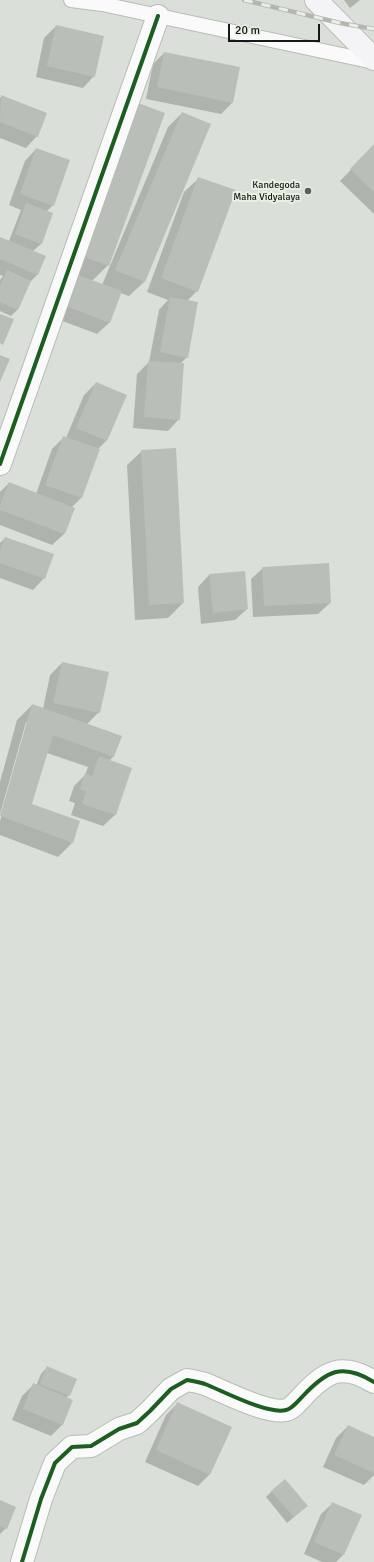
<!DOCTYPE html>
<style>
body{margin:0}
#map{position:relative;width:374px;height:1562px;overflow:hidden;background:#dae0d9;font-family:Signika,sans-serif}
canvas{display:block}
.scale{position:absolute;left:228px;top:24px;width:92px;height:18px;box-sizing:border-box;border:2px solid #161a16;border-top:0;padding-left:5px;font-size:12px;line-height:14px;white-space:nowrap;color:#161a16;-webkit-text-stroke:3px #e6f1e3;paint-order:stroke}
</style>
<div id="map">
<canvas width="374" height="1562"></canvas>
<div class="scale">20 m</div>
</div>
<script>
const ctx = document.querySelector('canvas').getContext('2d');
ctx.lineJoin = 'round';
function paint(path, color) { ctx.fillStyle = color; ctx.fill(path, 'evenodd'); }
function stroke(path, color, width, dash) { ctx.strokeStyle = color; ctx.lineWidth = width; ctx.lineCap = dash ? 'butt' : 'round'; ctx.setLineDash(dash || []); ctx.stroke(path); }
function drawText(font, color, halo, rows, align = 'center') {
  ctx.font = font + ' Signika,sans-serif'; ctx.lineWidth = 4; ctx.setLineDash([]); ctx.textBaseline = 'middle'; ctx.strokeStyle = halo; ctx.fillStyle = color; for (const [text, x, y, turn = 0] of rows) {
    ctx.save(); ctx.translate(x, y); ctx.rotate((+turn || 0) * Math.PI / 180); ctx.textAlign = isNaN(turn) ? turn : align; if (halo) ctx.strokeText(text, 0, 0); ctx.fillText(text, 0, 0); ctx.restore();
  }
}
const shadow = new Path2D(`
 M344,0h16l-10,8z
 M56,26l38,50 -11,12 -47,-11 8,-39z
 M164,53l68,50 -11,11 -75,-15 7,-35z
 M1,97l36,39 -11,12 -26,-10v-40z
 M182,113l28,11 -66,158 -15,14 -9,-3 -11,30 -12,11 -45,-17 71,-198 -15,146 -16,16 10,4 66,-158z
 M374,146v68l-34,-33z
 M36,149l17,56 -7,7 -5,32 -8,7 5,23 -8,8 -12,27 -7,7 -11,-5v-31l3,-4 -3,-1v-37l9,3 12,-31 -12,-5 16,-44z
 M199,178l-2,113 -10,10v56l-7,7 -1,55 -11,12 -35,-3 4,-54 12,-12 10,-52 9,-10 -21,-8 37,-100z
 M96,383l10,58 -9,9h1l-17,48 -10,10h2l-9,26 -12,11 -52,-20v-33l9,-9 27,11 16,-45 12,-12 2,1 18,-43z
 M142,451l41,152 -15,15 -33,2 -8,-155z
 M5,538l39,40 -11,12 -33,-12v-35z
 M263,568l67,35 -12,11 -65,3 -2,-38z
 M209,575l38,34 -12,11 -34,4 -3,-37z
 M62,663l37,49 -12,12 33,12 -7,21 -4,4 22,8 -16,46 -12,11 -32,-11 4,-12 -6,-2 5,-15 11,-11 3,-8 -41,-14 -16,51 41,39 -14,14 -58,-22v-14l28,-99h-2l-26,92v-32l17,-62 15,-15 11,4 7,-34z
 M47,1367l22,28 -3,3 -4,27 -11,11 -39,-16 10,-24 11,-11 3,1 5,-12z
 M177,1404l33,70 -12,12 -53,-24 21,-47z
 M348,1426l26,12v37l-10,10 -41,-18 13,-29z
 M272,1491l28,21 -13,11 -21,-26z
 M0,1501l6,27 -6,6z
 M333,1503l10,52 -7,7h-14l-18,-8 17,-40z`);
const building = new Path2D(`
 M56,25l48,11 -9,41 -48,-11z
 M164,52l76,15 -7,36 -76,-16z
 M1,95l46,18 -9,24 -38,-15z
 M138,103l27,10 -56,153 -27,-10z
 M182,112l29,12 -66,158 -30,-12z
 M374,144v48l-24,-23z
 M36,148l34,12 -16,46 -34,-12z
 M198,177l38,13 -38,102 -37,-14z
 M26,203l27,10 -11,31 -27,-10z
 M0,237l46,19 -8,19 -38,-16z
 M7,270l24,11 -13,29 -18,-8v-16z
 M75,274l47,17 -12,32 -47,-18z
 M170,297l28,5 -10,56 -28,-6z
 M0,314l14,5 -11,26 -3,-2z
 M0,355l10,4 -10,23z
 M148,361l36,2 -4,57 -36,-3z
 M96,382l31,13 -20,46 -31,-13z
 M63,436l37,13 -18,49 -37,-13z
 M176,448l8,155 -35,2 -8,-155z
 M9,482l66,26 -10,26 -65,-24v-5z
 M5,537l49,17 -9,25 -45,-16v-13z
 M329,563l2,40 -67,3 -2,-39z
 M245,571l3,38 -35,4 -4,-39z
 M62,662l47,10 -9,41 -47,-10z
 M32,704l90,32 -8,21 -61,-22 -21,69 48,17 -7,22 -73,-27z
 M99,756l33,12 -16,47 -34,-11 4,-12 -6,-3 5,-16 7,3z
 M47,1366l30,13 -7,17 -30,-12z
 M33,1383l40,17 -10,25 -40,-16z
 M177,1402l55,25 -22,48 -54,-25z
 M348,1425l26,12v36l-40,-18z
 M285,1479l23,27 -14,11 -23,-26z
 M0,1500l16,7 -9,22 -7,-3z
 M332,1502l30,13 -18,40 -30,-13z`);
const service = new Path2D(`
 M71,0l31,4 272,58`);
const minor = new Path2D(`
 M0,464l158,-448
 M22,1562l19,-63 14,-36 17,-16 19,-1 28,-17 18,-6 13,-12 21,-22 16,-9c6,1 12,2 18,4 18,7 63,31 81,26 6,-1 12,-9 16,-13 24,-26 40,-35 72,-15`);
const primary = new Path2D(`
 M316,0l58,59`);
const rail = new Path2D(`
 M244,0l96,23 34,6`);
const cycleway = new Path2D(`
 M0,464l158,-448
 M22,1562l19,-63 14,-36 17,-16 19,-1 28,-17 18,-6 13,-12 21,-22 16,-9c6,1 12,2 18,4 18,7 63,31 81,26 6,-1 12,-9 16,-13 24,-26 40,-35 72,-15`);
const markers = [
 [308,191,4,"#5b5f5a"]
];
const poiNames = [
 ["Kandegoda",300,185],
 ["Maha Vidyalaya",300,197]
];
paint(shadow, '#0003');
paint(building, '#babeb9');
stroke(service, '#b7bcb6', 16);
stroke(minor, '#b7bcb6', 24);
stroke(primary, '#babdba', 24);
stroke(service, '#f9faf9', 14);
stroke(minor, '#f9faf9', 22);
stroke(primary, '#f4f3f5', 22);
stroke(rail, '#b5b6b4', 4.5);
stroke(rail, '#e6f1e3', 3, [9]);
stroke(cycleway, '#1b5e20', 4);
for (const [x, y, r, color] of markers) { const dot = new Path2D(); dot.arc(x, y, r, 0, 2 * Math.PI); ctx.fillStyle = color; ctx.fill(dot); stroke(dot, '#e6f1e3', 1.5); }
drawText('10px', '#161a16', '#e6f1e3', poiNames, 'right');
</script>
